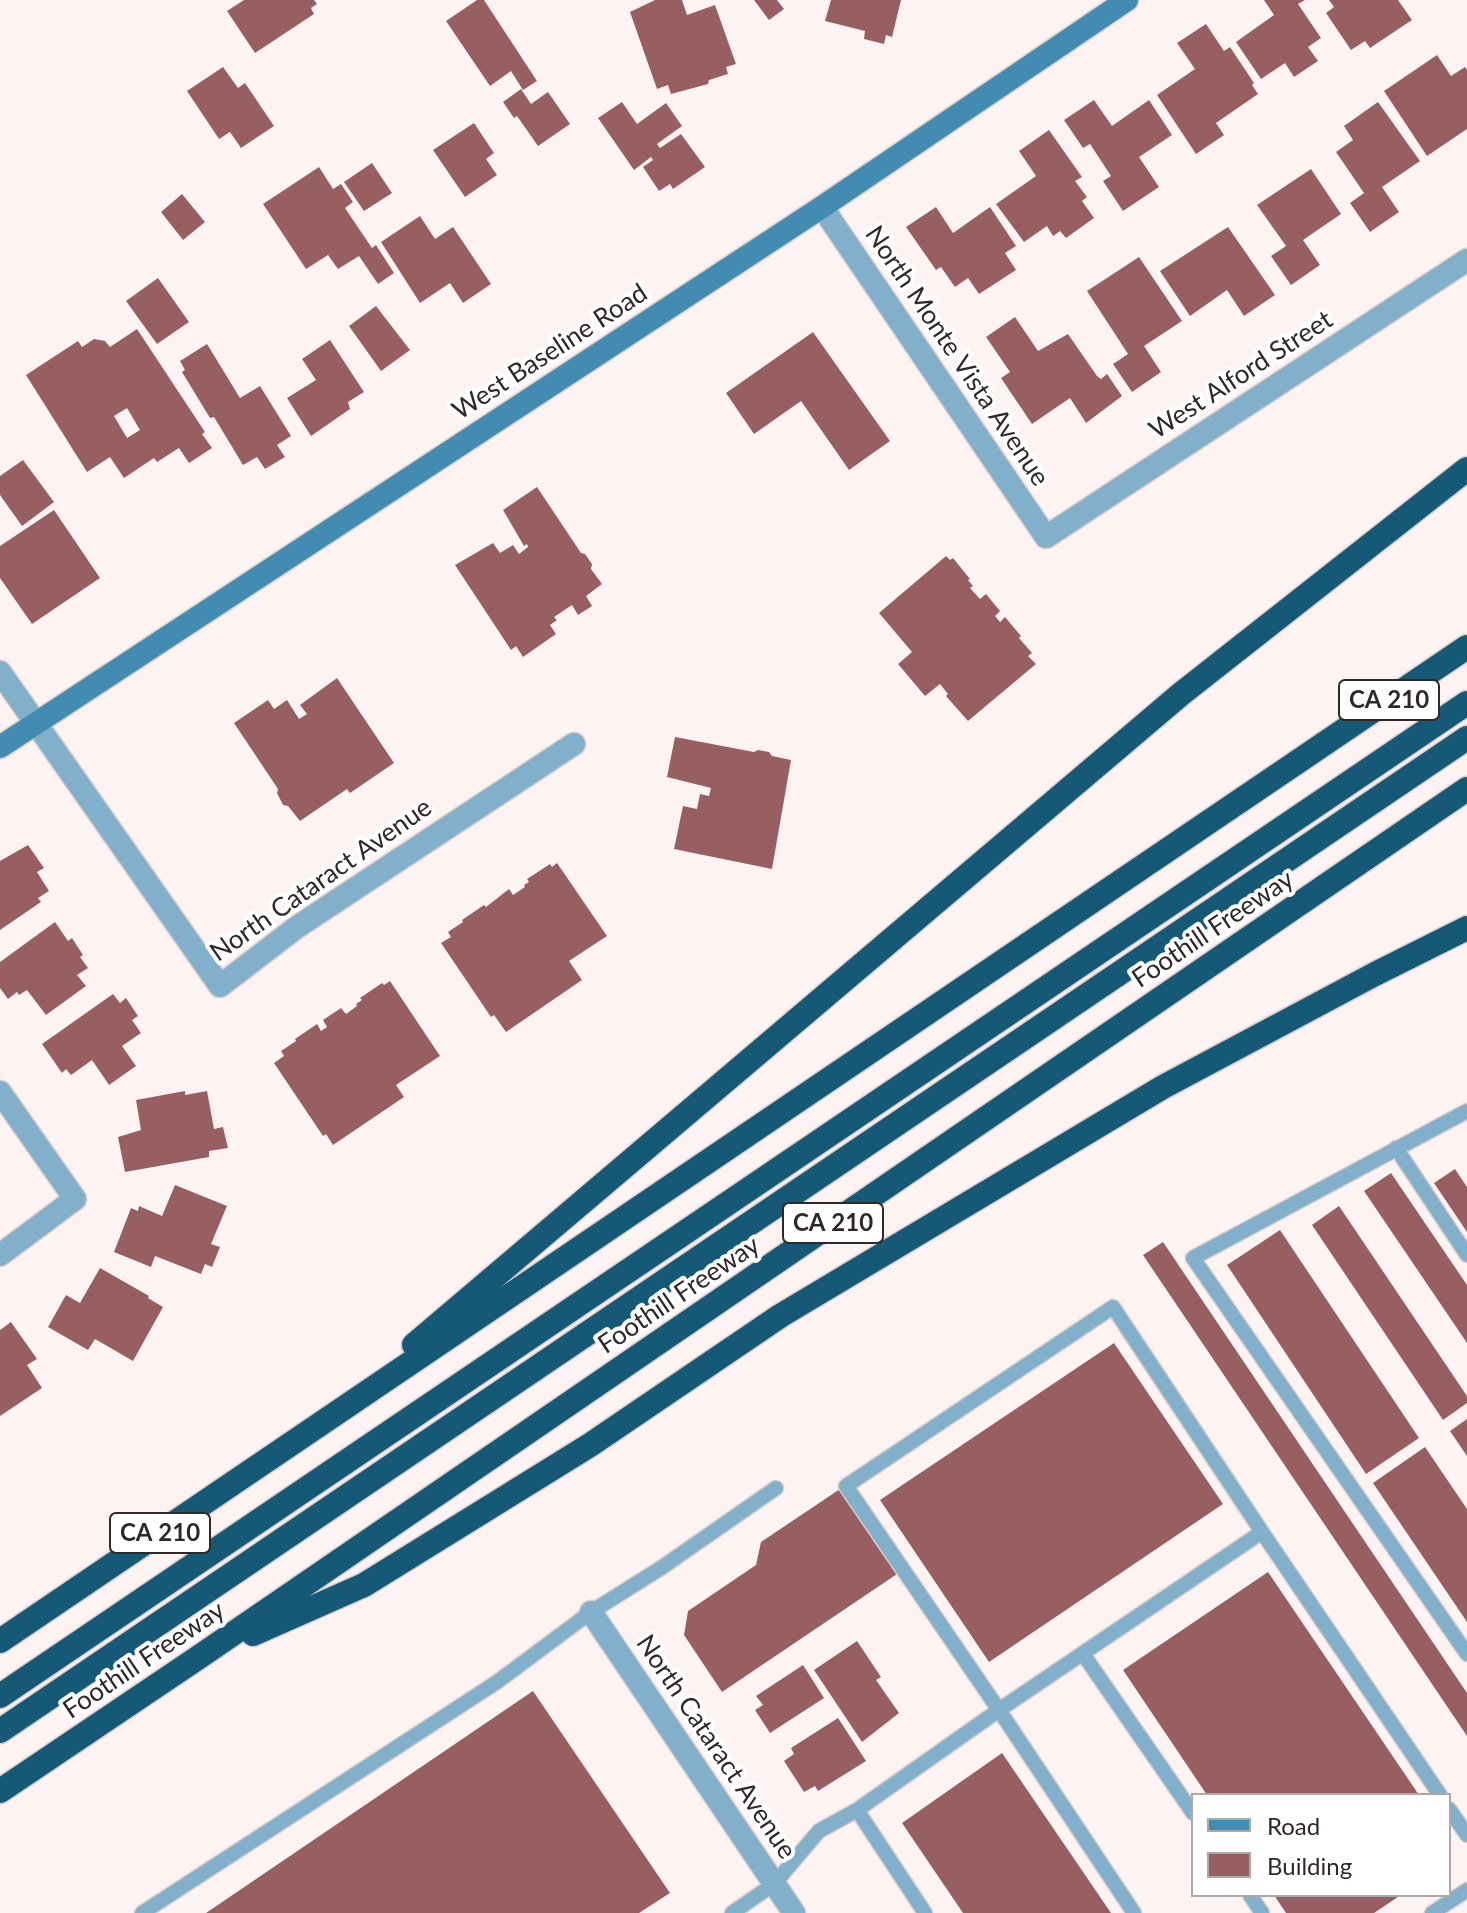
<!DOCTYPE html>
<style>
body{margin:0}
#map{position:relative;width:1467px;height:1913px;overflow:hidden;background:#fef3f3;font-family:Lato,sans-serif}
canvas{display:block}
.legend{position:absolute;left:1191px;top:1793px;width:260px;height:104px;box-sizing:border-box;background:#fff;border:2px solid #aca9a9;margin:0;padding:10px 14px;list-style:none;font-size:24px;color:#302727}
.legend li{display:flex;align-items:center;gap:16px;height:40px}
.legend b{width:40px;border:2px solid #aca9a9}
</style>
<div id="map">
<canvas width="1467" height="1913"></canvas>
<ul class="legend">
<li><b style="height:10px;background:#438cb1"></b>Road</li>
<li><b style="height:22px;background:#985f62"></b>Building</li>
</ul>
</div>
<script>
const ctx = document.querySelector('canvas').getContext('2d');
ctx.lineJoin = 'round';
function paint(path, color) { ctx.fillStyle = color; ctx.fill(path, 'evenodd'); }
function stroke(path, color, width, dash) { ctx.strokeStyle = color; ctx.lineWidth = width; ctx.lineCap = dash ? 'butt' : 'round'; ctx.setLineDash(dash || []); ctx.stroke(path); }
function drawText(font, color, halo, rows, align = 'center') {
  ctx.font = font + ' Lato,sans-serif'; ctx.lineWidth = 8; ctx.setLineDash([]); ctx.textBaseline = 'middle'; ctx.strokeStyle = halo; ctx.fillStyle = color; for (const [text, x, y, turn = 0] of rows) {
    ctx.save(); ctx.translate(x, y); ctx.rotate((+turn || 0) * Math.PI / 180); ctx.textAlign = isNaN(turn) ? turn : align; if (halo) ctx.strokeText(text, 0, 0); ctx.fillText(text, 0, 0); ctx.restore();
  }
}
const building = new Path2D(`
 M244,0h70l3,4 -6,4 3,6 -59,39 -28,-42z
 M477,0h7l53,81 -14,9 -12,-19 -21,15 -44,-65z
 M655,0h27l5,15 28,-10 21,59 -10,3 2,7 -19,6 -1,4 -37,10 -3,-9 -11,4 -27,-77z
 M754,0h23l7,9 -15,11z
 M831,0h70l-9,37 -6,-2 -2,9 -20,-5 1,-8 -40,-10z
 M1264,0h41l-7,4 23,34 -13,9 10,14 -24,16 -9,-14 -24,16 -25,-37 38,-27z
 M1329,0h69l14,20 -42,28 -5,-7 -14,9 -25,-37 8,-6z
 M1206,24l18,27 6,-4 24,36 -2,2 6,9 -42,29 8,12 -28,19 -39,-59 38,-26 -18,-26z
 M1437,55l14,21 14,-9 2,3v59l-40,27 -43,-65z
 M223,67l15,21 7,-5 29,43 -33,22 -11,-16 -11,7 -32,-48z
 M521,89l10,15 17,-12 22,32 -32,22 -21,-30 -3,2 -11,-16z
 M1094,100l18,26 37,-26 23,35 -33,22 20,30 -36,24 -20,-30 8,-5 -21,-32 -7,4 -19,-28z
 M622,102l15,22 29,-21 16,23 -25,18 3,4 21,-14 24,33 -32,22 -3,-5 -11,7 -16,-24 10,-7 -2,-3 -17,13 -36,-52z
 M1378,102l42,59 -38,26 17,25 -29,20 -20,-29 14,-10 -28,-41 17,-12 -9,-14z
 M474,123l20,30 -8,6 11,16 -32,22 -32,-47z
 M1049,130l33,47 -7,4 12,16 -5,4 12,17 -28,20 -6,-7 -7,5 -6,-10 -23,16 -28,-38 40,-28 -17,-25z
 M372,163l20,30 -28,18 -20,-29z
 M319,167l14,22 8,-5 12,18 -8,6 27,40 4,-3 18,28 -16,11 -19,-28 -21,13 -10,-14 -22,14 -43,-65z
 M1311,169l30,45 -38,26 17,25 -29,20 -20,-29 15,-10 -29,-41z
 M182,194l23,28 -22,18 -22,-28z
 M936,207l17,26 37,-26 26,39 -11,7 11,17 -37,24 -11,-16 -13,9 -14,-20 -5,3 -30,-43z
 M420,216l15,23 18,-12 38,57 -28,19 -13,-20 -30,20 -39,-61z
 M1228,227l47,68 -31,21 -17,-26 -37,26 -30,-45z
 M1139,257l43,64 -38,25 17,26 -29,20 -19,-28 15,-10 -41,-63z
 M158,278l31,44 -32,22 -31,-43z
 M376,306l34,44 -29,21 -32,-45z
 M1015,317l23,34 30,-17 29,42 4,3 6,-5 15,22 -36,27 -16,-25 -38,26 -31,-46 9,-6 -24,-35z
 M137,329l68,103 -3,2 10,14 -23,15 -10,-15 -22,14 -3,-4 -30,20 -14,-21 -23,15 -61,-97 52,-34 4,6 12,-8 11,2 5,6zM127,408l13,22 -13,8 -13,-22z
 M813,332l77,109 -41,29 -48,-69 -47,33 -28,-41z
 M330,340l34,52 -16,10 2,7 -39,27 -24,-38 29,-18 -14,-21z
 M207,344l33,54 20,-12 31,50 -14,9 8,12 -20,12 -8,-12 -14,8 -29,-48 -4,1 -28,-46 3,-2 -5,-9z
 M23,460l31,42 -32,24 -22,-31v-19z
 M537,487l44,66 4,1 7,10 -1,5 11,15 -16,12 6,10 -14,9 -6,-10 -18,12 3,3 -7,5 6,9 -33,23 -7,-11 -5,4 -56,-85 38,-22 7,10 13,-8 6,9 9,-7 -1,-3 -3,2 -21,-36z
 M54,510l46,68 -68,46 -32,-46v-32z
 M946,556l4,4 3,-2 17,21 -2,1 5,6 -3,2 10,11 6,-5 14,17 -5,5 5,6 5,-5 16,19 -2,2 13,15 -4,3 8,8 -68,57 -22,-25 2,-2 -8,-10 -15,12 -27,-32 14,-12 -33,-39z
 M337,678l57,85 -44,30 -3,-4 -47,32 -12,-15 -5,-1 -6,-12 1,-4 -44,-66 34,-23 6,9 13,-9 12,19 8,-5 -7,-9z
 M675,737l79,15 4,-2 11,2 3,4 19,4 -19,109 -98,-20 9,-43 14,3 3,-15 9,2 2,-8 -44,-11z
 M28,845l16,23 -7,4 12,19 -11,7 3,4 -41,28v-69z
 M557,863l50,73 -38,25 13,19 -76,52 -12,-17 -3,2 -50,-74 10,-6 -3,-5 15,-10 -1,-2 22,-15 2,2 23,-18 4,6 12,-8 -1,-2 5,-3 -2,-3 23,-15 2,3z
 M55,922l13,19 4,-3 11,17 -3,2 8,11 -11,7 9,11 -40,29 -19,-25 -8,5 -2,-3 -9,7 -8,-11v-26z
 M390,981l50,75 -44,29 8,12 -71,48 -7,-11 -3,2 -49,-73 10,-7 -3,-5 15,-10 -1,-2 22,-15 4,7 6,-4 -4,-7 18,-12 5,6 11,-8 -1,-2 6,-4 -2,-2 22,-15 2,2z
 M113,994l7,9 6,-5 12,18 -6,4 9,13 -19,13 14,20 -27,19 -17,-25 -21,15 -5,-6 -4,4 -20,-29z
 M185,1091v4l22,-4 7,38 9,-2 5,21 -19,3v6l-84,15 -7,-35 23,-7 -5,-30z
 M1455,1169l12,18v45l-33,-49z
 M1391,1173l76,112v58l-103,-152z
 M175,1185l52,21 -16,38 9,3 -8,20 -7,-3 -4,10 -46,-18 -4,11 -37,-15 17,-44 7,3 1,-5 23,10z
 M1339,1206l128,190v7l-24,17 -131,-195z
 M1280,1230l139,208 -53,36 -139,-209z
 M1163,1242l304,451v43l-324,-481z
 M100,1268l49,28 -1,2 15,9 -30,54 -38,-22 -7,11 -40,-23 18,-32 14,8z
 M11,1322l26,37 -10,6 15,23 -42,28v-86z
 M1114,1343l109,161 -234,158 -109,-162z
 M1467,1419v37l-17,-25z
 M1425,1447l42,62v113l-94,-139z
 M840,1489l57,85 -175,118 -38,-57 4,-24 68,-46 5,-23z
 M1268,1572l151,223h-212l-84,-125z
 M857,1641l24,36 -5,3 23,33 -37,29 -48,-72z
 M803,1665l21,33 -54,35 -15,-23 8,-5 -7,-9z
 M533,1691l137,202 -31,20h-433z
 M838,1718l28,43 -48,30 -3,-5 -11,6 -20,-31 10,-7 -3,-6z
 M1002,1753l109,160h-148l-61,-90z
 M1274,1895h127l-27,18h-88z`);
const service = new Path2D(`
 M1467,1111l-274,147 274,396
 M1396,1148l71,107
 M1262,1532l178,263
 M1083,1654l110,159
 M1449,1809l18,26
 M857,1810l68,103
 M1250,1895l12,18
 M142,1913l355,-231 94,-70 70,-44 115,-80
 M732,1913l42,-29 45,-53 38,-21 142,-100 263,-178 -149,-225 -267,179 153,224 135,203
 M1432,1913l35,-23`);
const minor = new Path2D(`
 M822,207l224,330 421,-277
 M0,672l220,314 77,-59 277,-183
 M0,1092l75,107 -75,56
 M591,1612l203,301`);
const secondary = new Path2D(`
 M0,747l822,-540 305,-207`);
const motorway = new Path2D(`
 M414,1345l767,-651 286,-225
 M253,1634l111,-49 226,-140 190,-129 383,-229 212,-113 92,-46
 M0,1641l1467,-994
 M0,1696l1467,-993
 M0,1731l1467,-993
 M0,1791l199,-134 1268,-868`);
const shields = [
 [1389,700,100],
 [833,1223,100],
 [160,1533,100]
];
const shieldNames = [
 ["CA 210",1389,700],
 ["CA 210",833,1223],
 ["CA 210",160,1533]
];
const streetNames = [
 ["West Baseline Road",550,352,-33],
 ["North Monte Vista Avenue",957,356,56],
 ["West Alford Street",1241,375,-33],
 ["North Cataract Avenue",321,880,-35],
 ["Foothill Freeway",1213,929,-34],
 ["Foothill Freeway",679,1295,-34],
 ["Foothill Freeway",144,1660,-34],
 ["North Cataract Avenue",716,1747,56]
];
paint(building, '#985f62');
stroke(service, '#d9cece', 17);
stroke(minor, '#d9cece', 25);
stroke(secondary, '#d9cece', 25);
stroke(motorway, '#d9cece', 27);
stroke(service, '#82afc9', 14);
stroke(minor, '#82afc9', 22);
stroke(secondary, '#438cb1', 22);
stroke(motorway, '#155977', 24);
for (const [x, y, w] of shields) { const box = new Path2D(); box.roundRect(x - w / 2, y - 20, w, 40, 6); ctx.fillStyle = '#fff'; ctx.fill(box); stroke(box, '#302727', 2); }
drawText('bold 24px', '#302727', null, shieldNames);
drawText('26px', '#302727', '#fff', streetNames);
</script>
